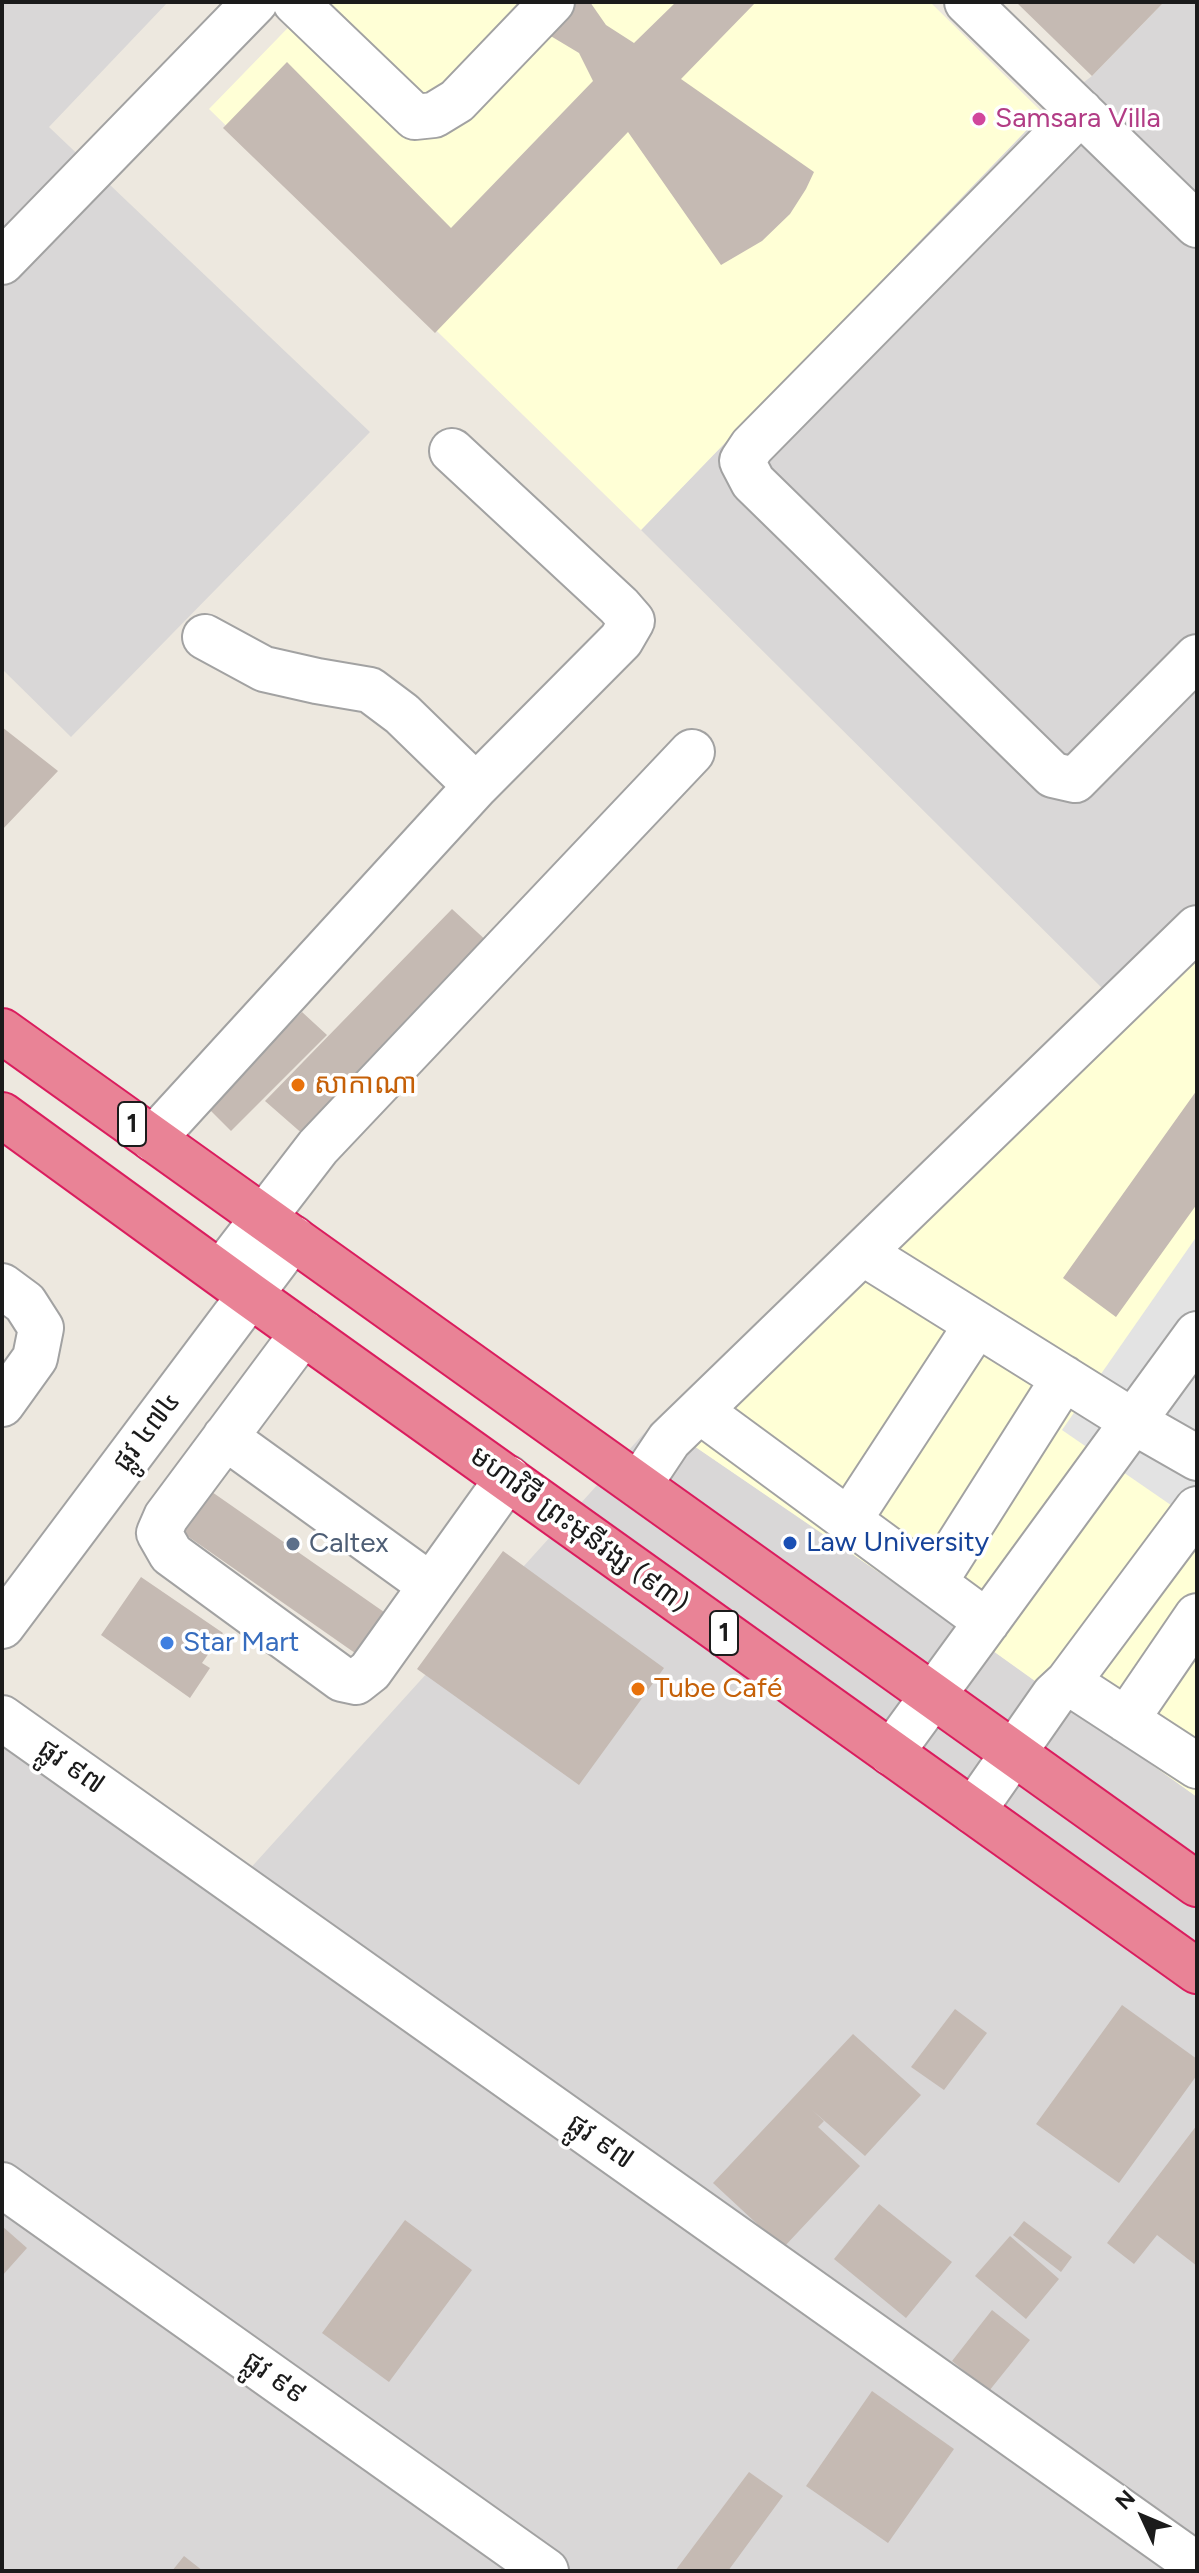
<!DOCTYPE html>
<meta charset="utf-8">
<style>
body{margin:0}
#map{position:relative;width:1199px;height:2573px;overflow:hidden;background:#ede8df;font-family:Figtree,sans-serif}
canvas{display:block}
.frame{position:absolute;inset:0;border:4px solid #1b1b1b;pointer-events:none}
.north{position:absolute;left:1103px;top:2477px;width:80px;height:80px;-webkit-text-stroke:6px #fff;paint-order:stroke;rotate:314deg;font-size:22px;font-weight:700;line-height:32px;text-align:center;color:#1b1b1b}
.north::after{content:'';display:block;margin:auto;width:28px;height:36px;background:#1b1b1b;clip-path:polygon(50% 0,100% 100%,50% 72%,0 100%)}
</style>
<div id="map">
<canvas width="1199" height="2573"></canvas>
<div class="frame"></div>
<div class="north">N</div>
</div>
<script>
const ctx = document.querySelector('canvas').getContext('2d');
ctx.lineJoin = 'round';
function paint(path, color) { ctx.fillStyle = color; ctx.fill(path, 'evenodd'); }
function stroke(path, color, width, dash) { ctx.strokeStyle = color; ctx.lineWidth = width; ctx.lineCap = dash ? 'butt' : 'round'; ctx.setLineDash(dash || []); ctx.stroke(path); }
function drawText(font, color, halo, rows, align = 'center') {
  ctx.font = font + ' Figtree,"Noto Sans Khmer",sans-serif'; ctx.lineWidth = 7; ctx.setLineDash([]); ctx.textBaseline = 'middle'; ctx.strokeStyle = halo; ctx.fillStyle = color; for (const [text, x, y, turn = 0] of rows) {
    ctx.save(); ctx.translate(x, y); ctx.rotate((+turn || 0) * Math.PI / 180); ctx.textAlign = isNaN(turn) ? turn : align; if (halo) ctx.strokeText(text, 0, 0); ctx.fillText(text, 0, 0); ctx.restore();
  }
}
const residential = new Path2D(`
 M2,2h166l-119,125 321,305 -299,305 -69,-68z
 M1164,2h33v903l-88,90 -468,-465 402,-417 49,-37z
 M656,1420l319,218 222,159v774h-1195v-842l226,164z`);
const education = new Path2D(`
 M313,2h617l113,111 -402,417 -432,-421z
 M1197,905v892l-222,-159 -319,-218 453,-425z`);
const parking = new Path2D(`
 M1197,1236v287l-135,-93z`);
const building = new Path2D(`
 M573,2h17l16,23 28,18 42,-41h80l-75,77 133,93 -8,17 -16,25 -28,27 -41,24 -93,-133 -193,201 -212,-205 64,-66 164,166 142,-147 -14,-28 -35,-21z
 M1016,2h148l-72,74z
 M2,727l56,44 -56,59z
 M452,909l38,35 -185,192 -40,-35z
 M302,1012l25,23 -96,96 -23,-23z
 M1197,1090v114l-81,113 -53,-39z
 M202,1485l182,127 -29,41 -182,-127z
 M503,1551l161,117 -85,117 -162,-116z
 M141,1577l82,56 -21,30 8,5 -20,30 -89,-63z
 M1122,2005l75,54v16l-78,108 -83,-59z
 M955,2009l32,24 -43,57 -33,-23z
 M853,2034l68,61 -56,61 -53,-46 12,11 -6,6 42,39 -77,82 -70,-65z
 M1197,2125v141l-40,-31 -23,29 -27,-21z
 M879,2204l73,58 -46,56 -72,-59z
 M405,2220l67,50 -83,112 -67,-49z
 M1024,2221l48,36 -11,15 -48,-37z
 M2,2226l25,22 -25,28z
 M1010,2236l49,43 -33,40 -51,-43z
 M992,2310l38,30 -41,51 -37,-30z
 M872,2391l82,58 -66,94 -82,-57z
 M749,2472l34,24 -55,75h-53z
 M184,2556l19,15h-31z`);
const minor = new Path2D(`
 M295,2l120,115 19,-2 23,-14 95,-99
 M967,2l230,223
 M1081,112l-329,334 -10,15 11,21 300,293 22,5 122,-123
 M2,262l253,-260
 M205,637l59,32 53,12 53,9 32,24 74,72
 M153,1139l323,-353 145,-146 11,-19 -13,-15 -167,-155
 M863,1253l271,169 63,36
 M221,1273l97,-126 374,-395
 M2,1286l23,17 16,25 -6,30 -33,46
 M303,1333l-137,184 -7,16 12,21 171,125 14,3 14,-11 138,-193
 M700,1411l287,211
 M225,1437l205,148
 M639,1485l30,-45 528,-512
 M849,1520l128,-196
 M934,1583l130,-205
 M2,1626l291,-388
 M1068,1682l129,84
 M2,1718l1195,847
 M1126,1720l71,-104
 M891,1753l306,-419
 M973,1811l81,-116 14,-13 129,-173
 M2,2185l544,386`);
const highway = new Path2D(`
 M2,1031l1195,853
 M2,1115l248,180 947,676`);
const markers = [
 [979,119,8,"#d1479c"],
 [298,1085,8,"#e8710a"],
 [790,1543,8,"#1a4fb4"],
 [293,1544,8,"#5c6f8a"],
 [167,1643,8,"#3f7fe0"],
 [638,1689,8,"#e8710a"]
];
const shields = [
 [132,1124,28],
 [724,1633,28]
];
const shieldNames = [
 ["1",132,1124],
 ["1",724,1633]
];
const hotelNames = [
 ["Samsara Villa",995,119]
];
const foodNames = [
 ["សាកាណា",314,1085],
 ["Tube Café",654,1689]
];
const streetNames = [
 ["ផ្លូវ ៤៧៤",147,1432,-53],
 ["មហាវិថី ព្រះមុនីវង្ស (៩៣)",579,1530,36],
 ["ផ្លូវ ៩៧",71,1767,35],
 ["ផ្លូវ ៩៧",600,2142,35],
 ["ផ្លូវ ៩៩",274,2378,35]
];
const transitNames = [
 ["Law University",806,1543]
];
const serviceNames = [
 ["Caltex",309,1544]
];
const shopNames = [
 ["Star Mart",183,1643]
];
paint(residential, '#d9d7d7');
paint(education, '#ffffd6');
paint(parking, '#e3e3e3');
paint(building, '#c5bab3');
stroke(minor, '#a2a2a2', 48);
stroke(highway, '#da1d5e', 48);
stroke(minor, '#fff', 44);
stroke(highway, '#e98396', 44);
for (const [x, y, r, color] of markers) { const dot = new Path2D(); dot.arc(x, y, r, 0, 2 * Math.PI); ctx.fillStyle = color; ctx.fill(dot); stroke(dot, '#fff', 3); }
for (const [x, y, w] of shields) { const box = new Path2D(); box.roundRect(x - w / 2, y - 22, w, 44, 6); ctx.fillStyle = '#fff'; ctx.fill(box); stroke(box, '#1b1b1b', 2); }
drawText('bold 26px', '#1b1b1b', null, shieldNames);
drawText('28px', '#b23c85', '#fff', hotelNames, 'left');
drawText('28px', '#c56008', '#fff', foodNames, 'left');
drawText('28px', '#1b1b1b', '#fff', streetNames);
drawText('28px', '#164399', '#fff', transitNames, 'left');
drawText('28px', '#4e5e75', '#fff', serviceNames, 'left');
drawText('28px', '#366cbe', '#fff', shopNames, 'left');
</script>
